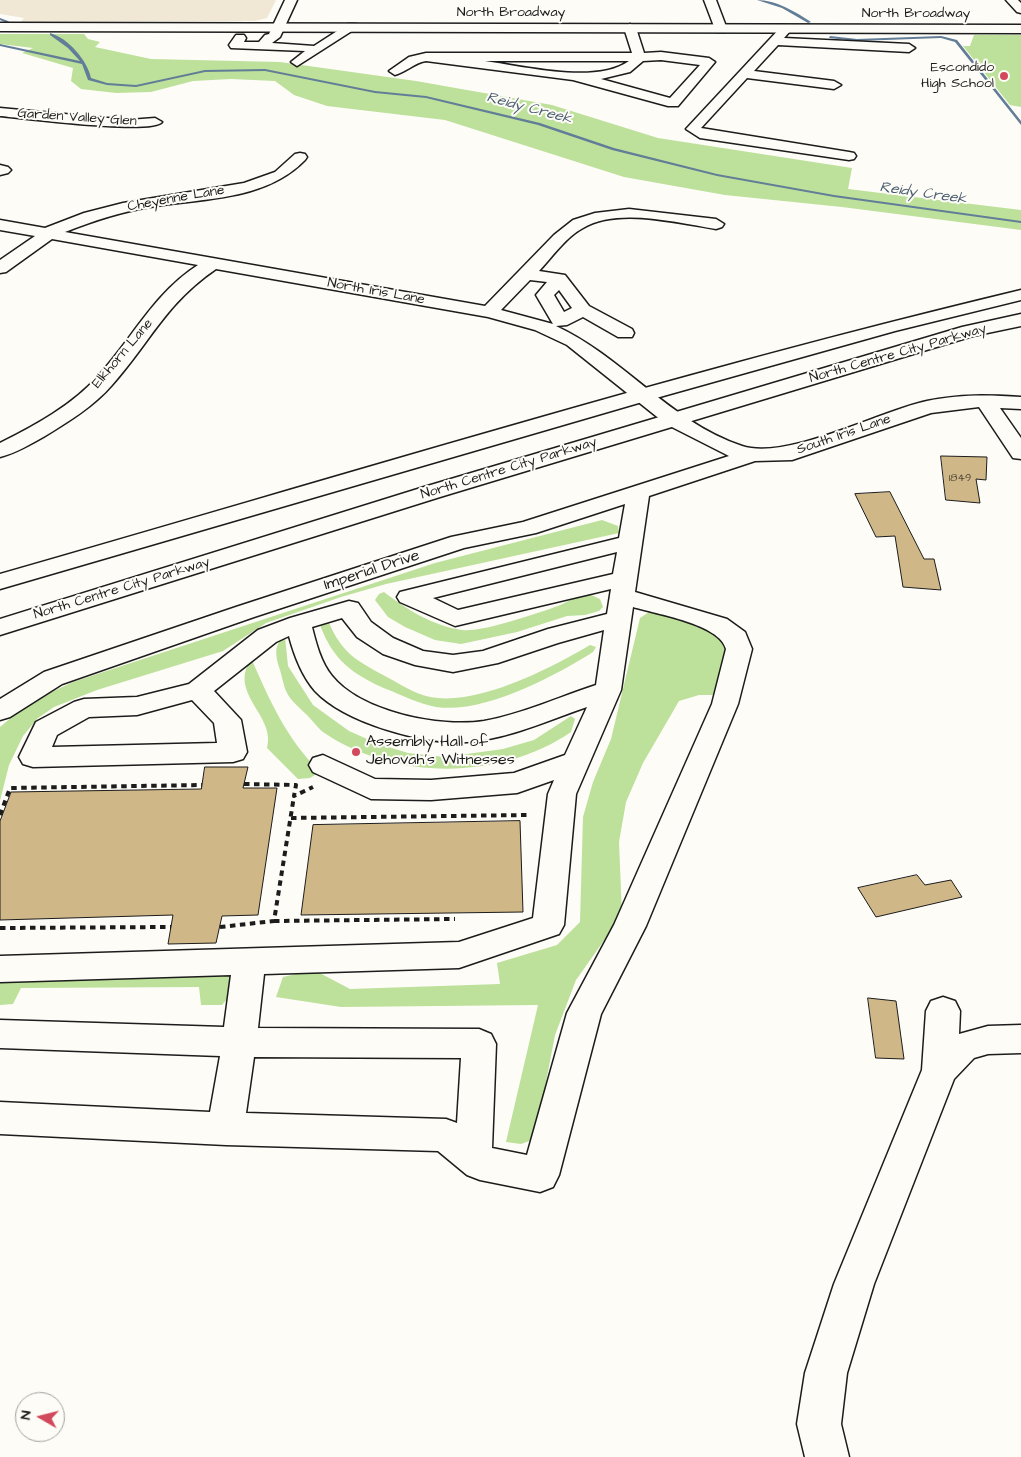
<!DOCTYPE html>
<meta charset="utf-8">
<style>
body{margin:0}
#map{position:relative;width:1021px;height:1457px;overflow:hidden;background:#fdfcf7;font-family:"Architects Daughter",sans-serif}
canvas{display:block}
.north{position:absolute;left:15px;top:1392px;width:50px;height:50px;box-sizing:border-box;background:#fdfcf7;border:1px solid #a3a29f;border-radius:50%;rotate:278deg;font-size:14px;font-weight:700;line-height:20px;text-align:center;color:#1c1c1c}
.north::after{content:'';display:block;margin:auto;width:18px;height:22px;background:#d1495b;clip-path:polygon(50% 0,100% 100%,50% 72%,0 100%)}
</style>
<div id="map">
<canvas width="1021" height="1457"></canvas>
<div class="north">N</div>
</div>
<script>
const ctx = document.querySelector('canvas').getContext('2d');
ctx.lineJoin = 'round';
function paint(path, color) { ctx.fillStyle = color; ctx.fill(path, 'evenodd'); }
function stroke(path, color, width, dash) { ctx.strokeStyle = color; ctx.lineWidth = width; ctx.lineCap = dash ? 'butt' : 'round'; ctx.setLineDash(dash || []); ctx.stroke(path); }
function drawText(font, color, halo, rows, align = 'center') {
  ctx.font = font + ' "Architects Daughter",sans-serif'; ctx.lineWidth = 4; ctx.setLineDash([]); ctx.textBaseline = 'middle'; ctx.strokeStyle = halo; ctx.fillStyle = color; for (const [text, x, y, turn = 0] of rows) {
    ctx.save(); ctx.translate(x, y); ctx.rotate((+turn || 0) * Math.PI / 180); ctx.textAlign = isNaN(turn) ? turn : align; if (halo) ctx.strokeText(text, 0, 0); ctx.fillText(text, 0, 0); ctx.restore();
  }
}
const built = new Path2D(`
 M0,0h276l-9,18 -12,3 -234,1 3,-4 -24,-4z`);
const green = new Path2D(`
 M0,34h84l4,5 12,3 -5,5 56,12 129,3 136,19 136,24 106,33 194,30 -4,21 173,21v20l-179,-23 -117,-12 -101,-18 -179,-57 -118,-14 -33,-11 -19,-14 -44,-2 -38,2 -42,11 -35,1 -35,-4 -10,-8 2,-13 -51,-15 11,-5 -33,-4z
 M974,35h47v72l-11,-2 -47,-59h7z
 M602,520l16,6 1,7 -233,51 -45,13 -75,26 -43,28 -126,39 -43,17 -16,11 -15,18 -14,29 -9,36v-74l30,-25 43,-20 362,-119z
 M384,592c22,17 49,34 78,38 19,3 76,-17 96,-24 10,-4 20,-12 32,-11 3,0 7,3 10,4l3,8 -4,4 -14,4 -18,1 -50,16 -56,12 -26,-4 -30,-13 -17,-10 -13,-17 4,-6z
 M649,612l26,3 44,19 8,12 -12,49h-16l-20,6 -36,62 -17,39 -7,40 3,73 -46,65 -21,55 -20,104 -14,5 -15,-2 32,-137 -197,2 -65,-10 7,-20 31,-7 36,19 150,-5 -3,-21 60,-18 23,-23 3,-105 10,-35 18,-43 29,-121z
 M326,622l3,1c13,30 28,38 56,53 13,7 30,18 45,21 48,9 119,-28 160,-52l6,2 -3,5c-40,25 -109,62 -157,55 -17,-3 -34,-12 -50,-18 -34,-15 -53,-29 -66,-64z
 M285,637l3,29 25,39 36,26 27,12 32,10 37,4 58,-8 31,-9 37,-24 4,3 -4,13c-70,48 -174,49 -245,2 -7,-4 -13,-13 -19,-19 -6,-6 -16,-14 -20,-22 -4,-8 -5,-18 -8,-26 -3,-10 -6,-24 6,-30z
 M251,658c19,43 35,80 69,114l-10,6 -12,1 -31,-31c8,-28 -27,-48 -22,-75 1,-5 4,-10 6,-15z
 M232,974l-1,21 -9,10h-21l-2,-18 -178,1 -8,16 -13,1v-23l10,-7z`);
const stream = new Path2D(`
 M757,0c19,0 39,12 54,22l-3,1 -26,-15z
 M0,18l8,3 1,1 -2,1 -7,-3z
 M50,33c18,5 37,27 41,45l16,5 29,2 69,-15 60,-1 110,22 51,5 114,27 74,25 103,26 117,21 187,26v2l-187,-26 -117,-21 -105,-26 -74,-25 -112,-27 -51,-5 -110,-22 -60,1 -69,15 -29,-2 -19,-5 -6,-16 -82,-18v-2l80,17 -12,-13 -18,-13z
 M830,36l27,3 84,-3 16,4 64,81v4l-66,-83 -14,-4 -84,3 -28,-3z`);
const building = new Path2D(`
 M941,456l46,1 -1,23 -10,-1 4,24 -34,-3z
 M890,492l34,67h10l7,31 -38,-3 -8,-51 -19,1 -21,-43z
 M205,767h43l-5,21h34l-19,127 -36,1 -6,27 -48,1 5,-29 -173,5v-99l11,-29 190,-3z
 M520,821l3,91 -222,3 12,-90z
 M917,875l8,10 26,-5 11,17 -86,20 -18,-29z
 M868,998l28,3 8,58 -28,-1z`);
const path = new Path2D(`
 M244,784l52,1 -2,11 19,-9
 M0,815l10,-27 192,-3
 M291,818l238,-3
 M274,921l181,-2
 M220,927l54,-6 20,-125
 M0,928l171,-1`);
const minor = new Path2D(`
 M285,0h12l-17,37 -8,6 42,3 34,-22h8l2,3 -61,39 -6,-4 14,-11 -74,-3 -2,-3 7,-10h8l2,3 -2,4h15l6,-7 4,-1z
 M704,0h12l11,29 -2,3h-8l-2,-3z
 M1006,0h12l3,3v10l-4,-1z
 M630,24l6,4 8,25 17,-1 48,6 6,4 -37,44h-10l-95,-26 -147,-19c-12,2 -20,11 -31,14l-6,-4 20,-14 17,-4h206l-8,-25zM661,60l39,5 -30,33 -69,-19 29,-7 13,-11zM485,61h144c-33,24 -106,5 -144,0z
 M786,25l6,4 -8,9 125,6 6,4 -6,4 -131,-7 -24,26 80,10 7,4 -7,4 -87,-11 -46,50 148,24 5,1 2,3 -2,3 -5,1 -149,-22 -14,-9 96,-103z
 M0,108l129,12 26,-2 7,4c-10,13 -139,-4 -162,-6z
 M300,153l5,1 2,3 -2,3c-40,41 -102,38 -155,47 -30,5 -57,14 -85,25l420,74 69,-71 19,-15 22,-7 34,-4 87,10 8,5 -2,3 -6,2c-38,-6 -98,-22 -133,-1 -17,9 -31,29 -44,43l26,4 24,31 43,23 2,4 -2,4h-14l-35,-20 -16,8 -11,1c67,31 114,96 186,120 45,15 137,-35 185,-45 33,-7 61,-6 94,-4v12l-21,-1 21,30v21l-8,-1 -34,-51 -48,6 -139,47 -37,1 -106,35 -14,96 92,27 18,13 7,17 -14,55 -92,222 -45,88 -42,161 -6,12 -13,5 -60,-12 -13,-5 -29,-24 -212,-6 -226,-11v-32l210,10 10,-56 -220,-8v-28l224,7 7,-52 -231,7v-26l459,-14 74,-24 15,-124 6,-14 -37,13 -86,7 -60,-1 -58,-27 -4,-7 4,-7 10,-3 52,24 56,1 83,-7 51,-18 22,-48c-38,13 -79,32 -120,35 -43,3 -122,-19 -152,-51 -13,-15 -21,-36 -26,-55l-13,6 -62,49 27,29 6,32 -4,7 -10,3 -200,5 -10,-3 -4,-7 17,-35 38,-20 10,-3 53,-2 52,-13 69,-54 32,-12 59,-17 9,2 13,19 22,16 30,13 30,4 30,-4 65,-22 59,-15 4,-25 -156,37 -55,-24 -3,-5 3,-5 219,-54 6,-34 -89,29 -72,15 -210,69 -192,67 -52,33 -10,3v-21l44,-27 192,-65 215,-70 72,-15 206,-66 -63,-32 -99,-79 -32,-15 -47,-13 -272,-48c-51,35 -65,72 -104,116 -18,21 -44,37 -67,51 -14,8 -29,17 -45,21v-14c34,-17 73,-38 98,-67 34,-37 56,-83 100,-111l-146,-26 -46,33 -6,1v-13l35,-24 -35,-6v-10l45,8 39,-15 39,-10 121,-20 31,-11 20,-18zM530,280l17,2 -11,13 17,29 -52,-14zM559,290l13,18 -8,4 -10,-17zM617,552l-4,22 -155,36 -25,-12zM633,607c23,7 87,17 93,42l-14,55 -98,221 -47,88 -40,142 -35,-7 4,-104 -5,-10 -12,-5 -221,-1 6,-54 195,-6 100,-34 5,-9 12,-131 45,-104zM342,618l15,19 26,17 32,11 38,7 45,-9 60,-20 46,-13 -8,55c-37,12 -74,29 -112,36 -44,7 -123,-9 -152,-45 -11,-13 -16,-33 -20,-49zM192,700l22,23 3,20 -165,4 5,-12 32,-18 48,-2zM254,1057l207,1 -4,65 -11,-4 -200,-6z
 M0,165l8,2 3,3 -3,3 -8,2z
 M943,997l12,4 5,10 -1,23 29,-8 33,-1v28l-33,1 -14,4 -20,21 -80,205 -27,89 -6,51 8,33h-44l-8,-33 8,-51 29,-89 88,-214 4,-59 5,-10z`);
const major = new Path2D(`
 M0,23l1021,2v8l-1021,-2z`);
const highway = new Path2D(`
 M1021,290v10l-126,31 -246,69 -649,189v-15c339,-97 678,-202 1021,-284z
 M1021,314v12l-48,10 -533,161 -440,138v-16l424,-132 538,-160z`);
const markers = [
 [1004,76,5,"#d1495b"],
 [356,752,5,"#d1495b"]
];
const farNumbernames = [
 ["1849",960,479]
];
const farStreetnames = [
 ["North Broadway",511,13],
 ["North Broadway",916,14],
 ["Garden Valley Glen",77,118,4],
 ["Cheyenne Lane",176,199,-10],
 ["North Iris Lane",376,292,10],
 ["Elkhorn Lane",123,354,-50],
 ["North Centre City Parkway",898,354,-16],
 ["South Iris Lane",844,435,-19],
 ["North Centre City Parkway",509,469,-17],
 ["North Centre City Parkway",122,589,-17]
];
const farPoinames = [
 ["Escondido",994,68],
 ["High School",994,84]
];
const farWaternames = [
 ["Reidy Creek",529,109,15],
 ["Reidy Creek",923,194,8]
];
const streetNames = [
 ["Imperial Drive",372,571,-18]
];
const poiNames = [
 ["Assembly Hall of",366,743],
 ["Jehovah’s Witnesses",366,761]
];
paint(built, '#f0e7d5');
paint(green, '#bde09a');
paint(stream, '#627d98');
paint(building, '#d0b787');
stroke(building, '#1c1c1c', 1);
stroke(minor, '#1c1c1c', 3);
stroke(major, '#1c1c1c', 3);
stroke(highway, '#1c1c1c', 3);
stroke(path, '#1c1c1c', 4, [5.5, 4.5]);
paint(minor, '#fdfcf7');
paint(major, '#fdfcf7');
paint(highway, '#fdfcf7');
for (const [x, y, r, color] of markers) { const dot = new Path2D(); dot.arc(x, y, r, 0, 2 * Math.PI); ctx.fillStyle = color; ctx.fill(dot); stroke(dot, '#fdfcf7', 2); }
drawText('11px', '#494337', null, farNumbernames);
drawText('14px', '#1c1c1c', '#fdfcf7', farStreetnames);
drawText('14px', '#1c1c1c', '#fdfcf7', farPoinames, 'right');
drawText('italic 15px', '#4a5d6f', '#fdfcf7', farWaternames);
drawText('16px', '#1c1c1c', '#fdfcf7', streetNames);
drawText('16px', '#1c1c1c', '#fdfcf7', poiNames, 'left');
</script>
